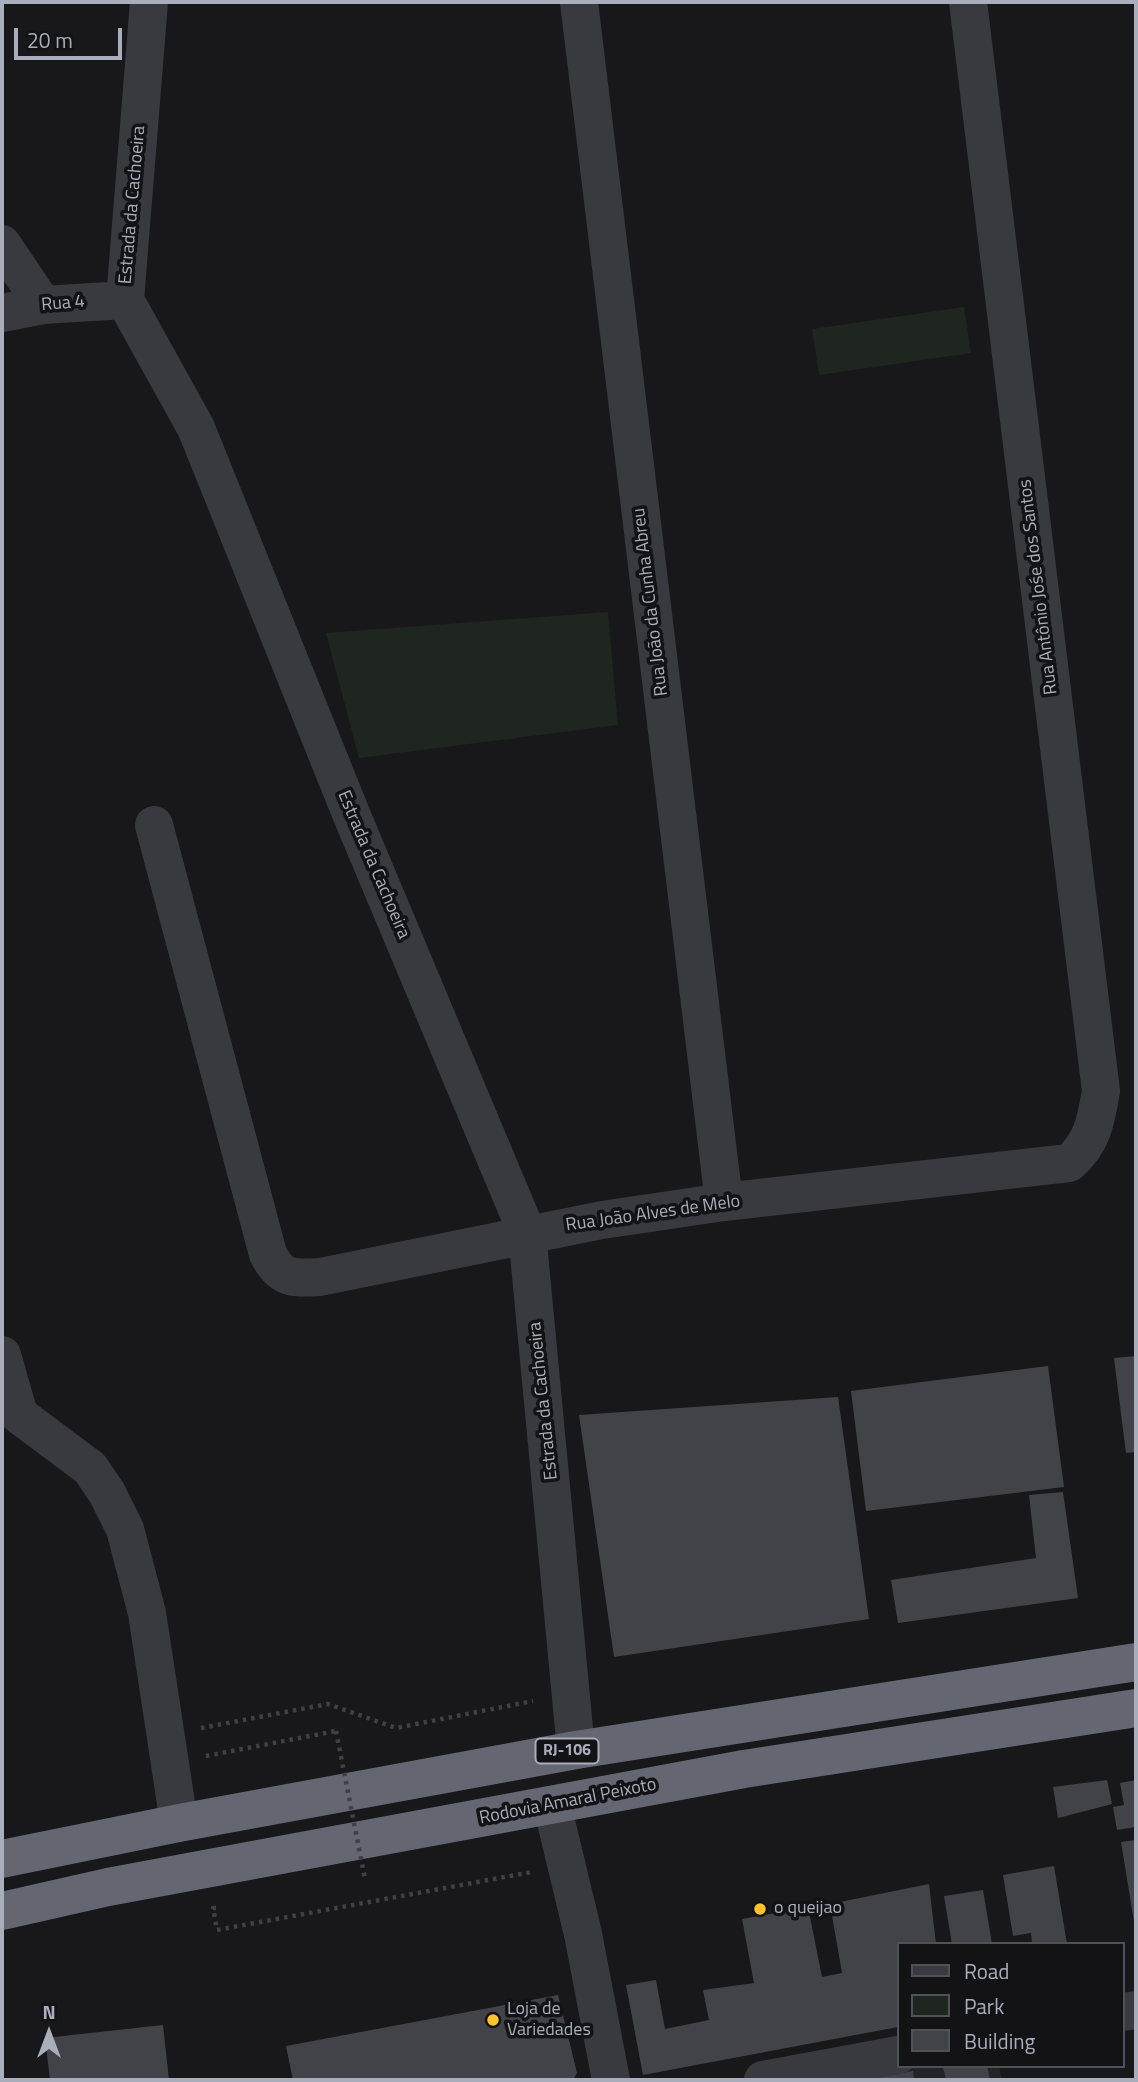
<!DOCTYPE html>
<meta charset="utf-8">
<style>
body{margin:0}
#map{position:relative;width:1138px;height:2082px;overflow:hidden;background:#18181b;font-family:"Titillium Web",sans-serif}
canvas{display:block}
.frame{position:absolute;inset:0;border:4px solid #a9aebc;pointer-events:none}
.legend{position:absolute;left:897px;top:1942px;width:228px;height:126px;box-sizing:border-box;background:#131316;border:2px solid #4f5158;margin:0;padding:9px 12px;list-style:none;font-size:21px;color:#a9aebc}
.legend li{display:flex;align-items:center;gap:14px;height:35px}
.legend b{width:35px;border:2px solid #4f5158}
.north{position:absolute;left:14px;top:1998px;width:70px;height:70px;-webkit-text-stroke:5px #131316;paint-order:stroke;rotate:0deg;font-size:19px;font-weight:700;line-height:28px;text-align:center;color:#a9aebc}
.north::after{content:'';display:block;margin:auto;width:24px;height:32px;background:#a9aebc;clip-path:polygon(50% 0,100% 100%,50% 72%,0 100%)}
.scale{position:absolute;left:14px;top:28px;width:108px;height:32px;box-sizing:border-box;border:4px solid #a9aebc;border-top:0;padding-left:9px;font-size:21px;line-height:24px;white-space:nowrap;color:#a9aebc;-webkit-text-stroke:5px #131316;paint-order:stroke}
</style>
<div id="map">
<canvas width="1138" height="2082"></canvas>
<div class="frame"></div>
<ul class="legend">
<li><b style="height:9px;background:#393a40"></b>Road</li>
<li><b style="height:19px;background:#1e261f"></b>Park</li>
<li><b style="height:19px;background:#424348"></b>Building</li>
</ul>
<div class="north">N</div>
<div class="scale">20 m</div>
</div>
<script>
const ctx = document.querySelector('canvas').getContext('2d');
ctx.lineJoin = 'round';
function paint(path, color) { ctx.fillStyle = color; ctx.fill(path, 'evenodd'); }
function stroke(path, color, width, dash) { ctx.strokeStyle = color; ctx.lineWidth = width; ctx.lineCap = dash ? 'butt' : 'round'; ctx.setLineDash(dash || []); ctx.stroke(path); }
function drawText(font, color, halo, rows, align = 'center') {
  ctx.font = font + ' "Titillium Web",sans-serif'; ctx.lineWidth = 7; ctx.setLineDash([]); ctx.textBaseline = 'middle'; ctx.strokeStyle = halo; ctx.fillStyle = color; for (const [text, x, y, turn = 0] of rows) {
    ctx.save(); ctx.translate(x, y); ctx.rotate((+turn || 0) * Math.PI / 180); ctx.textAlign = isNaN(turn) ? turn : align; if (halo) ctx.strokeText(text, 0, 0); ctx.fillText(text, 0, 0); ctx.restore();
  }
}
const built = new Path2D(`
 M903,2066h96l3,14h-175z`);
const green = new Path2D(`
 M964,307l7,46 -152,22 -7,-46z
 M608,612l10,113 -259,33 -33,-125z`);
const building = new Path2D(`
 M1136,1356v96l-10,1 -12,-95z
 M1048,1366l16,121 -198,24 -15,-120z
 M838,1397l31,222 -255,38 -35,-242z
 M1063,1492l15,106 -180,25 -7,-43 145,-22 -7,-63z
 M1107,1780l5,24 -54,14 -5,-31z
 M1136,1780v47l-19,3 -4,-23 11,-2 -4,-22z
 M1136,1840v88h-1l-14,-86z
 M1054,1866l13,78h-35l-1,-11 -18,3 -10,-61z
 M929,1884l7,60h-38v83l-255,48 -17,-90 30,-5 9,49 44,-9 -6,-30 51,-7 -12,-64 66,-12 14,70 20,-4 -12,-69z
 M983,1890l9,54h-40l-8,-48z
 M558,1995l19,78 -4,7h-280l-7,-34z
 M163,2025l6,55h-119l-5,-42z
 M987,2066l3,14h-44l-3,-13z
 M913,2071l1,9h-44v-1z`);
const path = new Path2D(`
 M201,1728l127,-24 68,24 137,-27
 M206,1756l130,-25
 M216,1908h-3l4,22 315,-58`);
const minor = new Path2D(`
 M149,2l-24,298 71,128 156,388 175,417 49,517
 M579,2l145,1200
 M2,244l41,61
 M2,313l41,-8 82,-5
 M154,825l114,429c13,26 25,24 52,23l282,-57 122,-18 345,-39c24,-21 27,-43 32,-72l-133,-1089
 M2,1355l17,60 71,53 17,25 18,36 22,84 32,210
 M552,1805l31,129 28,146
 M1122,2012l14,-2
 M763,2080l135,-25`);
const highway = new Path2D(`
 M2,1859l177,-36 397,-73 560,-88
 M2,1911l106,-24 636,-118 392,-61`);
const pathBridge = new Path2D(`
 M336,1731l29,148`);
const markers = [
 [760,1909,7,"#ffc12c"],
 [493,2020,7,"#ffc12c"]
];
const shields = [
 [567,1751,63]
];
const shieldNames = [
 ["RJ-106",567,1751]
];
const streetNames = [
 ["Estrada da Cachoeira",133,205,-85],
 ["Rua 4",63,304,-5],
 ["Rua Antônio Jośe dos Santos",1039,587,-97],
 ["Rua João da Cunha Abreu",651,602,-97],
 ["Estrada da Cachoeira",373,865,67],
 ["Rua João Alves de Melo",653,1214,-8],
 ["Estrada da Cachoeira",544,1401,-96],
 ["Rodovia Amaral Peixoto",568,1802,-11]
];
const poiNames = [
 ["o queijao",774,1909],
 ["Loja de",507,2010],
 ["Variedades",507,2031]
];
paint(built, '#242428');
paint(green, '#1e261f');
paint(building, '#424348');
stroke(path, '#3f4147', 4.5, [3.5, 5]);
stroke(minor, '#393a40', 38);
stroke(highway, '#646772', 38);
stroke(pathBridge, '#3f4147', 4.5, [3.5, 5]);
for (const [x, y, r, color] of markers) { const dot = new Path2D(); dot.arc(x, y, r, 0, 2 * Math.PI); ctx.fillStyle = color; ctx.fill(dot); stroke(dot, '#131316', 2.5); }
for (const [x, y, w] of shields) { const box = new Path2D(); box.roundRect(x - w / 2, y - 12.5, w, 25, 5); ctx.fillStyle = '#131316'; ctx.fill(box); stroke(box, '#a9aebc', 2); }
drawText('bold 16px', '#a9aebc', null, shieldNames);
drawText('18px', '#a9aebc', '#131316', streetNames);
drawText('18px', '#a9aebc', '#131316', poiNames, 'left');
</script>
